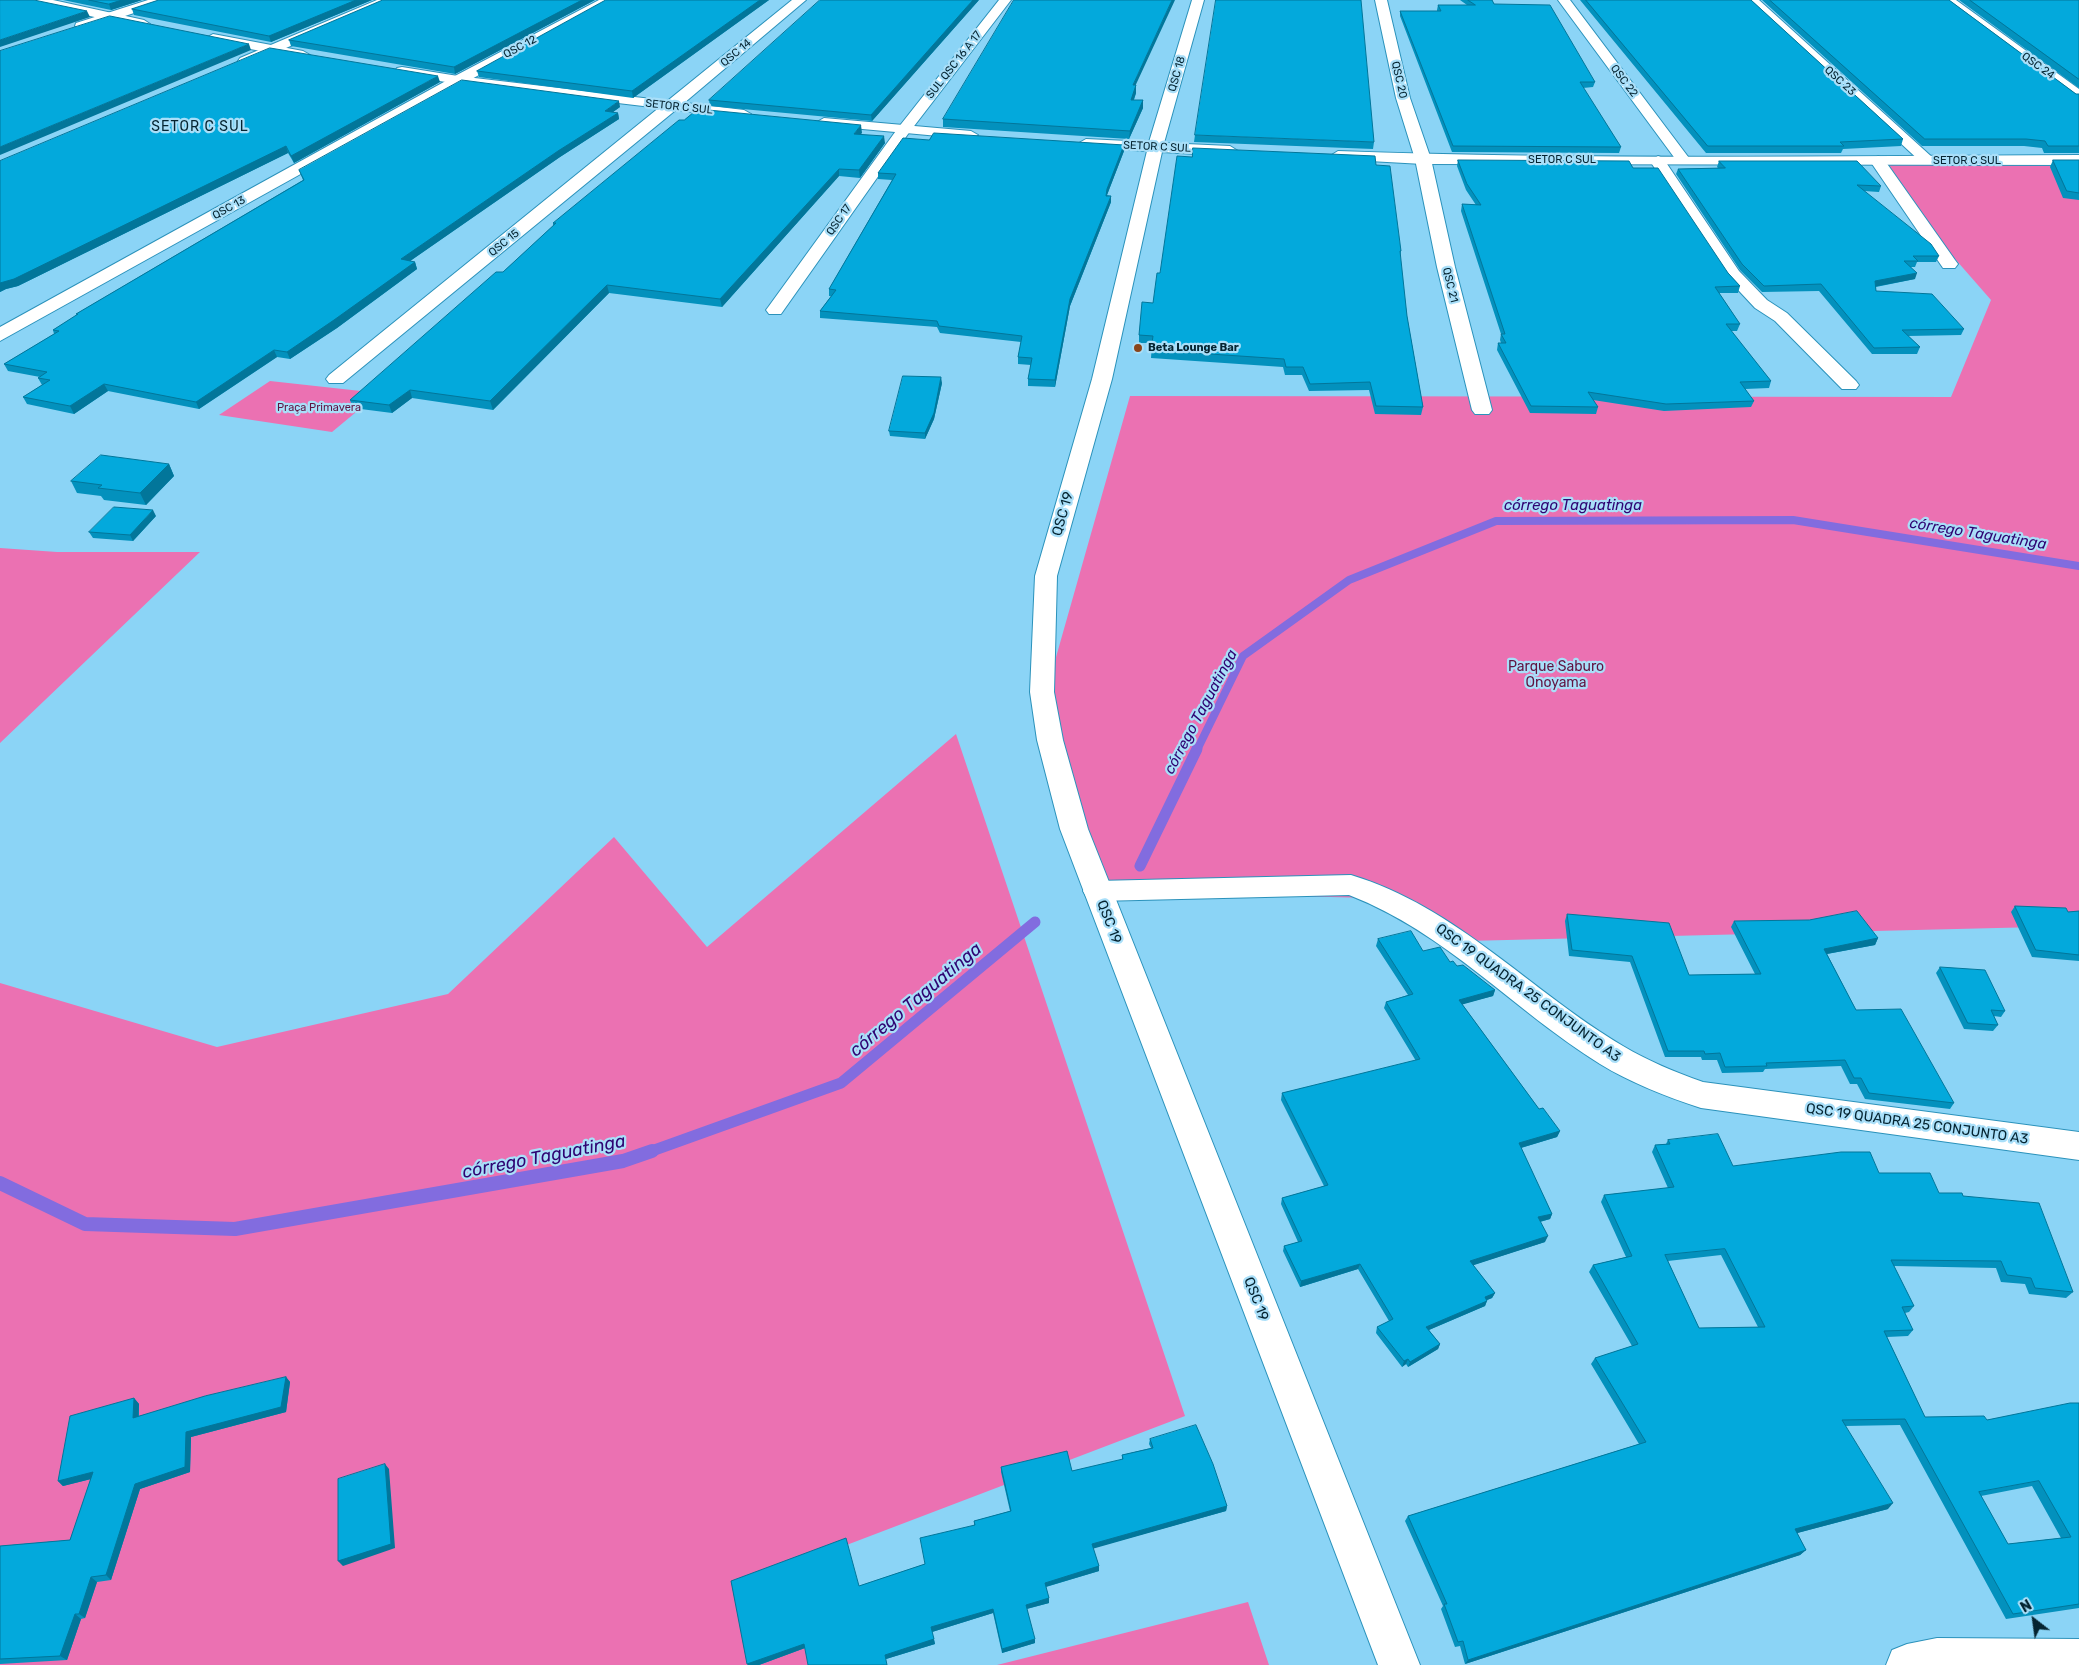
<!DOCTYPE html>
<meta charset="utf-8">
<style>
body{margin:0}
#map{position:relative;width:2079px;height:1665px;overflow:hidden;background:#8bd4f6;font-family:Rubik,sans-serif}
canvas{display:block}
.north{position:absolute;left:2009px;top:1595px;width:50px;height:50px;-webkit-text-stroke:4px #a9dff9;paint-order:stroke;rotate:330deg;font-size:14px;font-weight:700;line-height:20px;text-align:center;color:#052431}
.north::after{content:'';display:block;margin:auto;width:18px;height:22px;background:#052431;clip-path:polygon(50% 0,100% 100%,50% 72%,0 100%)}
</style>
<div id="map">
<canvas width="2079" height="1665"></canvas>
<div class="north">N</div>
</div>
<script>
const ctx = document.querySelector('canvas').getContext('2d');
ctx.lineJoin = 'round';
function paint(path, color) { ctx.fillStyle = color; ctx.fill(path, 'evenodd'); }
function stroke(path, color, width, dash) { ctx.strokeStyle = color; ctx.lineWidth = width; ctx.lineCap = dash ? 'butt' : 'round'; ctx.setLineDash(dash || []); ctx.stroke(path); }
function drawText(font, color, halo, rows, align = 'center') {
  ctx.font = font + ' Rubik,sans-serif'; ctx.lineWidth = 4.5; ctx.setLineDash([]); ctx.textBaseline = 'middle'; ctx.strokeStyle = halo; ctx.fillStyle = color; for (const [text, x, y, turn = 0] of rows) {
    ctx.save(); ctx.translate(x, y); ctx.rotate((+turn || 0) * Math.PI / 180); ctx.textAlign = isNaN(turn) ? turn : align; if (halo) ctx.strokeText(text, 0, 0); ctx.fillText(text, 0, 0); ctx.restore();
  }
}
const green = new Path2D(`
 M1865,156l214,1v769l-613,15 -58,-42 -310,-8 -53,-195 85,-300 821,1 40,-97z
 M270,381l109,12 -47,39 -113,-17z
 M0,548l57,4h143l-200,191z
 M956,734l229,682 -404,154 60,95h-841v-682l217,64 231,-53 166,-157 93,110z
 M1248,1602l21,63h-272z`);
const streamFar2 = new Path2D(`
 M1197,750l46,-94 106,-76 147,-59 297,-1 286,46`);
const streamFar1 = new Path2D(`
 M1140,866l57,-117
 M649,1152l192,-69 194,-161`);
const stream = new Path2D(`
 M0,1183l85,41 150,5 388,-68 29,-10`);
const minor = new Path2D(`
 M148,0h18l-2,3 -78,26 -5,1 -6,-4 1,-3z
 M377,0h17l-144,64h-10l-2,-3 2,-3z
 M599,0h15l-614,341v-14l453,-250z
 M792,0h14l-129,109 -334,274h-14l-3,-4 3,-4z
 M999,0h12l-103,134 -127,180h-12l-3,-4 3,-4 129,-178z
 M1375,0h12l23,98 21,61 24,108 37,143 -3,4h-14l-3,-4 -35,-143 -22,-108 -19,-61z
 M1558,0h12l119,158 3,3 -3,3h-10z
 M1746,0h13l174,158 3,3 -3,3h-10z
 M1942,0h14l123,89v11l-5,-1z
 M1658,156l5,2 76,113 28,29 20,13 69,68 3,4 -3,4h-14l-67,-68 -20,-13 -28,-30 -77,-117z
 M1878,156l5,2 72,102 3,4 -3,4h-12l-73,-107z
 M1351,875c106,32 179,116 272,171 25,15 52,26 80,36l376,50v28l-378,-52c-34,-11 -70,-25 -101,-44 -87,-54 -153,-131 -251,-169l-252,6 -10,-3 -4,-7 4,-7 10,-3z
 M1937,1638l142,1v26h-193l6,-15 15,-6z`);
const tertiary = new Path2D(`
 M30,0h23l91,20 6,4 -6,4 -108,-24z
 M1192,0h12l-40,143 66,3 8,5 -8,5 -68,-4 -50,227 -55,197 -3,116 9,48 25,89 332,836h-42l-318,-836 -23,-89 -7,-48 5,-116 57,-197 55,-228 -61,-4 -7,-4 7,-4 63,3z
 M213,34l90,17 7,4 -7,4 -95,-18 -2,-3z
 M402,67l56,9 286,34 7,4 -7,4 -286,-34 -61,-10 -2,-3 2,-3z
 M824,118l147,13 7,4 -7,4 -152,-14 -2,-3z
 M1338,151c247,9 494,5 741,4v10l-656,-1 -90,-5 -3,-3z`);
const wall = new Path2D(`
 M63,0h79l-31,10z
 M159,0h213l-101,42 -137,-27 -2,-6z
 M383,0h212l-140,74 -164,-28 -2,-6z
 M606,0h163l-136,98 -154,-21 -2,-6z
 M979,0l-107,121 -162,-15 -1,-6z
 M1460,0h32l2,4 101,78 -2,5 -10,1 38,59 -2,6 -167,-1 -52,-136v-5h37v-1l1,-5h29z
 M1580,0h171l152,139 -2,7 -58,3 -2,4h-135z
 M1762,0h187l127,94h3v59h-35l-2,-5 -18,-2h-102z
 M1959,0h120v88z
 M440,82l-146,81 -6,-10 -270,133 -12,3 -6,3v-131z
 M1136,85v8l-2,7h9v8l-14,31 -186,-12v-8z
 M620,107l-7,5 5,1 1,6 -59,38 -150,104 5,1 2,7 -80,59 -47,31 -13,-2 -78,52 -91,-18 -34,23 -47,-10 -4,-7 19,-12 -4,-7 2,-1 -32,-6 -4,-7 50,-30 -1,-4 24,-15 -1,-1 227,-134 -4,-10z
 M862,133l-2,1 25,9 -25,35 -21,-2 -117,131 -113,-14 -116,117 -81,-12 -20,15 -39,-5 -3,-8 153,-128 50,-46v-3z
 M1195,135l179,7 -1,7 -179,-7z
 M929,140l195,5v6l-17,44 4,1v6l-41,104 -15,81 -27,-1v-7l3,-14 -13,-1v-7l3,-15 -81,-9 -3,-6 -117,-9v-7l11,-15h-2v-7l63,-109 -14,-1v-6z
 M1458,160l175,8 107,118 -2,7h-19l21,31 -3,7h-6l40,50 -2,7 -24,1 9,12 -3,6 -87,4 -71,-11 5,7 -2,7 -66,-1 -33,-63 1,-7h3l-1,-3 1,-6 -40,-123 1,-7 14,1 -10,-15 -9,-24z
 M2053,160h26v40l-16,-2 -13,-31z
 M1719,161l162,25 -2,6 -15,-1 75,65 -3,6h-19l-2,5h-4l4,12 -39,8v4l88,38 -3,6 -53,1 12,11 -3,7h-45l-53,-63 -57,1 -22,-22 -64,-96 2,-5 40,-1 -1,-1z
 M1376,165l25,86 -1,7 7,58 16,91 -2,8 -46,-1 -6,-24 -60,1 -7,-16h-17l-2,-8 -132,-9 1,-15h-13v-8l14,-32 7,-30z
 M942,383l-8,36 -9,20 -35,-3 -1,-5z
 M169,464l5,12 -28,29 -42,-5 -3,-4 -24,-3 -6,-12z
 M156,516l-23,25 -40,-3 -4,-6z
 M2015,906l53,6 11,-1v50l-47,-4 -21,-45z
 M1567,914l122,61 66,-1 -24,-47 3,-6 144,17 -3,7 -48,9 29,56 98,93 -4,6 -85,-10 -8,-15h-7l-9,-18 -76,3 -2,3 -41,1 -5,-13h-15l-1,-3h-36l-35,-95 -61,-6 -4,-35z
 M1378,939l45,12 27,11 45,28 -2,6 -31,8 77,105 21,22 -3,6 -36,11 31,66 -2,5 -10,3 5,20 -72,23 22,28 -3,5 -5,2 -2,6 -56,24 11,14 -2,5 -30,18 -2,-3 -4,3 -26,-34 1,-6 12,-6 -31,-52 -58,18 -17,-36 1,-5 14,-4 -17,-38 1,-6 42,-12 -43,-86 1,-7 134,-32 -32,-53 2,-6 22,-7 -32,-49z
 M1940,967l65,44 -4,6 -7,-1 4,9 -5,6 -29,-2 -28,-56z
 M1668,1140l65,26 146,7 60,20 24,3 110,96 -7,6 -37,-4 -4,-10 -24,-2 -5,-14 -102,-2 20,40 -5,6 -4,1 8,17 -5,6 -21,1 38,80 62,3 92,-17v205l-73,11 -106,-194 -55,1 43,83 -91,24 9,17 -6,5 -335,109 -5,-18 -5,1 -14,-38 2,-3 -38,-85 3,-5 231,-72 -48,-80 4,-6 37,-12 -43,-74 4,-7 33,-8 -25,-55 3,-7 64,-7 -16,-36 3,-7 11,-1zM1721,1255l37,72 -59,1 -31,-67zM2032,1486l29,52 -53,6 -27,-48z
 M286,1377l4,5 -4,30 -95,25 -1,35 -50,17 -29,91 -14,2 -12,36 -4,1 -14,41 -67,4v-118l70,-6 21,-61 -28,7 -5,-5 76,-83 5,6v12z
 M1150,1439l77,67 -1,5 -133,37 6,18v5l-53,16 3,11v5l-22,6 8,34 -33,10 -9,-40 -61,19 3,12 -49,15 -81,-11 -46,17h-11l-17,-84 128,5 66,-22 49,-39v-4l36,-10 -9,-39v-5l71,4 50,-11v-5l29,-7 -2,-4z`);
const shadedWall = new Path2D(`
 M122,0h20l-31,10 -2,-6z
 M356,0h16l-101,42 -2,-6z
 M582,0h13l-140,74 -1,-7z
 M760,0h9l-136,98 -1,-7z
 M973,0h6l-107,121 -1,-6z
 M1172,0h3l-43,93 1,-8z
 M87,11l3,6 -90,30v-7z
 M249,44l2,6 -251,105v-8z
 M438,76l2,6 -146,81 -3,-7z
 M1136,85v8l-5,14v-7z
 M1143,100v8l-14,31 1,-8z
 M619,101l1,6 -14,10 -1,-6z
 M618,113l1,6 -59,38 -157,109 -2,-7 157,-108z
 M861,125l1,8 -8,8v-7z
 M884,136l1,7 -25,35 -1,-8z
 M1124,145v6l-17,44 -1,7 1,-13z
 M286,146l2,7 -270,133 -12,3 -6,3v-9z
 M839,169v7l-117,131 -2,-8z
 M1111,196v6l-41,104 -15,81v-7l15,-81z
 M415,262l2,7 -80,59 -47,31 -3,-7z
 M1917,273l-2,6 -42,8 2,-6z
 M607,285l2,8 -116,117 -3,-9z
 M274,350l3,7 -78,52 -3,-7z
 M941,377l1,6 -8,36 -9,20v-6z
 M104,384l4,7 -34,23 -4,-8z
 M410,390l2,8 -20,15 -3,-8z
 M169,464l5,12 -28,29 -6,-12z
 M153,510l3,6 -23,25 -3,-6z
 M1878,938l-3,7 -54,10 3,-6z
 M1495,990l-2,6 -36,10 2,-6z
 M1560,1131l-3,6 -40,12 2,-6z
 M1552,1214l-2,5 -15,4 3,-6z
 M1548,1236l-3,6 -77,25 2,-6z
 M1360,1264l-2,5 -58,18 1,-6z
 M1495,1293l-3,5 -10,4 3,-5z
 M1487,1301l-2,5 -61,26 2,-5z
 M1440,1344l-2,5 -30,18 2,-5z
 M1408,1359l-2,5 -4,3 2,-6z
 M286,1377l4,5 -4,30 -95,25 -1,35 -50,17 -29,91 -5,-5 29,-91 51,-52z
 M134,1398l5,6 -1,19 -5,-5z
 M385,1464l4,5 6,79 -52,18 -5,-5z
 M93,1472l6,5 -36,9 -5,-5z
 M1893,1503l-5,6 -98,26 5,-6z
 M1227,1506l-1,5 -134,38v-5z
 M1806,1550l-6,5 -335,109 3,-4z
 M1099,1566v5l-54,16v-4z
 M91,1577l6,5 -12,36 -6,-4z
 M1049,1598v5l-23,6v-4z
 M993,1609v4l-61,19 -1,-5z
 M75,1614l6,5 -14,41 -7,-4z
 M934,1639l1,5 -49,15 -1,-4z
 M1035,1639v4l-33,10v-4z
 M804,1644l1,4 -46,17h-11l-1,-1z`);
const building = new Path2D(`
 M0,0h34l53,11 -87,29z
 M89,0h33l-13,4z
 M159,0h197l-87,36 -137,-27z
 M383,0h199l-128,67 -165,-27z
 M606,0h154l-128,91 -155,-20z
 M820,0h153l-102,115 -162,-15z
 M1014,0h158l-39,85h3l-5,15h12l-13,31 -187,-12z
 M1216,0h145l13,142 -179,-7z
 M1468,0h24l2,4 56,1 45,77h-15l41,65 -168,-1 -53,-135h41l-3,-6h37z
 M1586,0h165l152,139 -63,3 4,4h-136z
 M1770,0h179l127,94h3v52h-31l-3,-5 -19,-2h-101z
 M1970,0h109v79z
 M110,16l139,28 -249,103v-96z
 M270,48l168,28 -147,80 -5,-10 -272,133 -14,4v-122z
 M462,80l157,21 -14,10 13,2 -60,38 -157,108 14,3 -81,58 -47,32 -13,-2 -78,52 -92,-18 -34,22 -47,-9 27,-17 -12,-2 9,-6 -43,-8 55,-33 -6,-1 25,-16h-2l228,-134 -5,-10z
 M698,109l163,16 -7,9 30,2 -25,34 -20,-1 -119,130 -113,-14 -117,116 -80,-11 -21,15 -39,-5 146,-128h7l53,-49h-3l126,-103h5z
 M934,133l190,12 -17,44 -1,7h5l-41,103 -15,81 -27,-1 4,-21 -14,-1 4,-21 -83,-10 -2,-5 -117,-10 16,-21 -7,-1 67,-115 -18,-1 25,-35 26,2z
 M1193,148l182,8 1,9 14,1 11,85h-1l7,65 16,91 -47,-1 -6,-24 -60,2 -7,-17h-17l-2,-8 -133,-9 2,-14 -14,-1 3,-33 11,1 4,-30h3l17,-117 15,1z
 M1458,160l171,1 4,7h25l70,105 12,13 -25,1 25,37h-14l45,57 -31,1 14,19 -88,3 -78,-12 10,15 -67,-1 -33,-63h8l-5,-9h4l-43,-130 19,1 -14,-21z
 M2053,160h26v33l-12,-2z
 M1719,161h138l24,25 -24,-1 74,59 8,12h-26l5,5h-14l13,12 -42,8 1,10 56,3 32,35 -62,1 18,17 -46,1 -53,-64 -57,2 -22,-22 -64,-95 47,-1z
 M903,376l38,1 -7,36 -9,20 -36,-2z
 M101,455l68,9 -29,29 -42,-5 4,-3 -31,-4z
 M114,507l39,3 -23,25 -41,-3z
 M2015,906l51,2 2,4 11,-1v44l-43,-5z
 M1857,911l21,27 -54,11 32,61 45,-1 53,94 -85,-10 -8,-15h-7l-9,-18 -79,3 1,3 -42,1 -5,-14 -15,1 -1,-3h-36l-36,-95 -60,-6 -5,-36 102,9 20,52 72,-1 -27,-53 75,-1z
 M1411,931l12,20 17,-4 10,15 3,-1 4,5 6,-1 32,25 -36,10 80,109 4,-1 17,23 -41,12 33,71 -14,3 10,19 -78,25 25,32 -10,4 2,4 -61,26 14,17 -30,18 -2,-3 -4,2 -27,-34 16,-8 -33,-55 -59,17 -17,-35 18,-5 -20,-43 46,-13 -46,-92 138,-34 -34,-57 27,-8 -35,-55z
 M1940,967l45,3 20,41 -14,-1 7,15 -30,-2z
 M1718,1134l15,32 108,-14h29l9,21h51l9,20h23l1,3 76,7 34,89 -38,-4 -4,-10 -24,-3 -6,-14 -110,-1 23,46 -12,1 11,23 -29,1 41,86 59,-1 3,4 83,-17h9v201l-66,10 -108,-195 -63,1 51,83 -98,26 11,21 -338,110 -5,-19 -5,1 -14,-38h3l-39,-88 238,-74 -51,-84 43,-14 -45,-79 39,-9 -28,-61 70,-8 -19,-42 15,-1 -2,-4zM1725,1249l40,78 -66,1 -34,-73zM2039,1481l32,56 -63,7 -29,-52z
 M286,1377l-5,30 -95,25 -1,35 -50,17 -29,91 -15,2 -12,37h-4l-15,42 -60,3v-113l70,-6 23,-68 -35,9 12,-65 64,-18 -1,20 72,-22z
 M1196,1425l17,39 14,42 -135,38 7,22 -54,17 4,15 -23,7 9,34 -33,10 -9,-40 -62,18 3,12 -49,16 2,10h-79l-4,-21 -57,20 -16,-83 115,-43 13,48 66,-22 -5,-26 55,-13 -1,-4 37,-10 -10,-44 66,-16 5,20 51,-12 -1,-4 31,-7 -3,-9z
 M385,1464l6,80 -53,17v-82z`);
const markers = [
 [1138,348,5,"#8a451a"]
];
const farStreetnames = [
 ["QSC 12",520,47,-28],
 ["QSC 14",736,53,-40],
 ["SUL QSC 16 A 17",954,65,-52],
 ["QSC 24",2038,66,36],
 ["QSC 18",1177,74,-74],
 ["QSC 20",1399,80,77],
 ["QSC 22",1624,81,53],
 ["QSC 23",1840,81,42],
 ["SETOR C SUL",679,107,6],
 ["SETOR C SUL",1157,147,3],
 ["SETOR C SUL",1562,160],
 ["SETOR C SUL",1967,161],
 ["QSC 13",229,208,-29],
 ["QSC 17",839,220,-55],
 ["QSC 15",504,243,-39],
 ["QSC 21",1450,285,76]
];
const farPoinames = [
 ["Beta Lounge Bar",1148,348]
];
const farParknames = [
 ["Praça Primavera",319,408]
];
const farQuarternames = [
 ["SETOR C SUL",200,127]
];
const streetNames = [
 ["QSC 19",1063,514,-74],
 ["QSC 19",1109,922,69],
 ["QSC 19 QUADRA 25 CONJUNTO A3",1528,993,36],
 ["QSC 19 QUADRA 25 CONJUNTO A3",1917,1124,8],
 ["QSC 19",1256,1299,69]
];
const parkNames = [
 ["Parque Saburo",1556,667],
 ["Onoyama",1556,683]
];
const waterNames = [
 ["córrego Taguatinga",1573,506],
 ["córrego Taguatinga",1978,534,9],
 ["córrego Taguatinga",1201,712,-62]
];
const nearWaternames = [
 ["córrego Taguatinga",916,1000,-40],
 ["córrego Taguatinga",544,1157,-11]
];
paint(green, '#eb71b2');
stroke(streamFar2, '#826cdf', 8);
stroke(streamFar1, '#826cdf', 11);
stroke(stream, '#826cdf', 14);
stroke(minor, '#2b92bb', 2);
stroke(tertiary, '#2b92bb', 2);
paint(minor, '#fff');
paint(tertiary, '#fff');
paint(wall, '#0391bd');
paint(shadedWall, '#02769a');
paint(building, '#03a9dc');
stroke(building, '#02769a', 1);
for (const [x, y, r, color] of markers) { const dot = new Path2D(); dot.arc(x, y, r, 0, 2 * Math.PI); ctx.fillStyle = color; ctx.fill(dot); stroke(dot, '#a9dff9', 2); }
drawText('11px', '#052431', '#a9dff9', farStreetnames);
drawText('bold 11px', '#052431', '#a9dff9', farPoinames, 'left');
drawText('11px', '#611341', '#a9dff9', farParknames);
ctx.letterSpacing = '1px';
drawText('14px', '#052431', '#a9dff9', farQuarternames);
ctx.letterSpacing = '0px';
drawText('14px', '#052431', '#a9dff9', streetNames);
drawText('14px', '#611341', '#a9dff9', parkNames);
drawText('italic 15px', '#2f0472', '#a9dff9', waterNames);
drawText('italic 18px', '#2f0472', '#a9dff9', nearWaternames);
</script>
